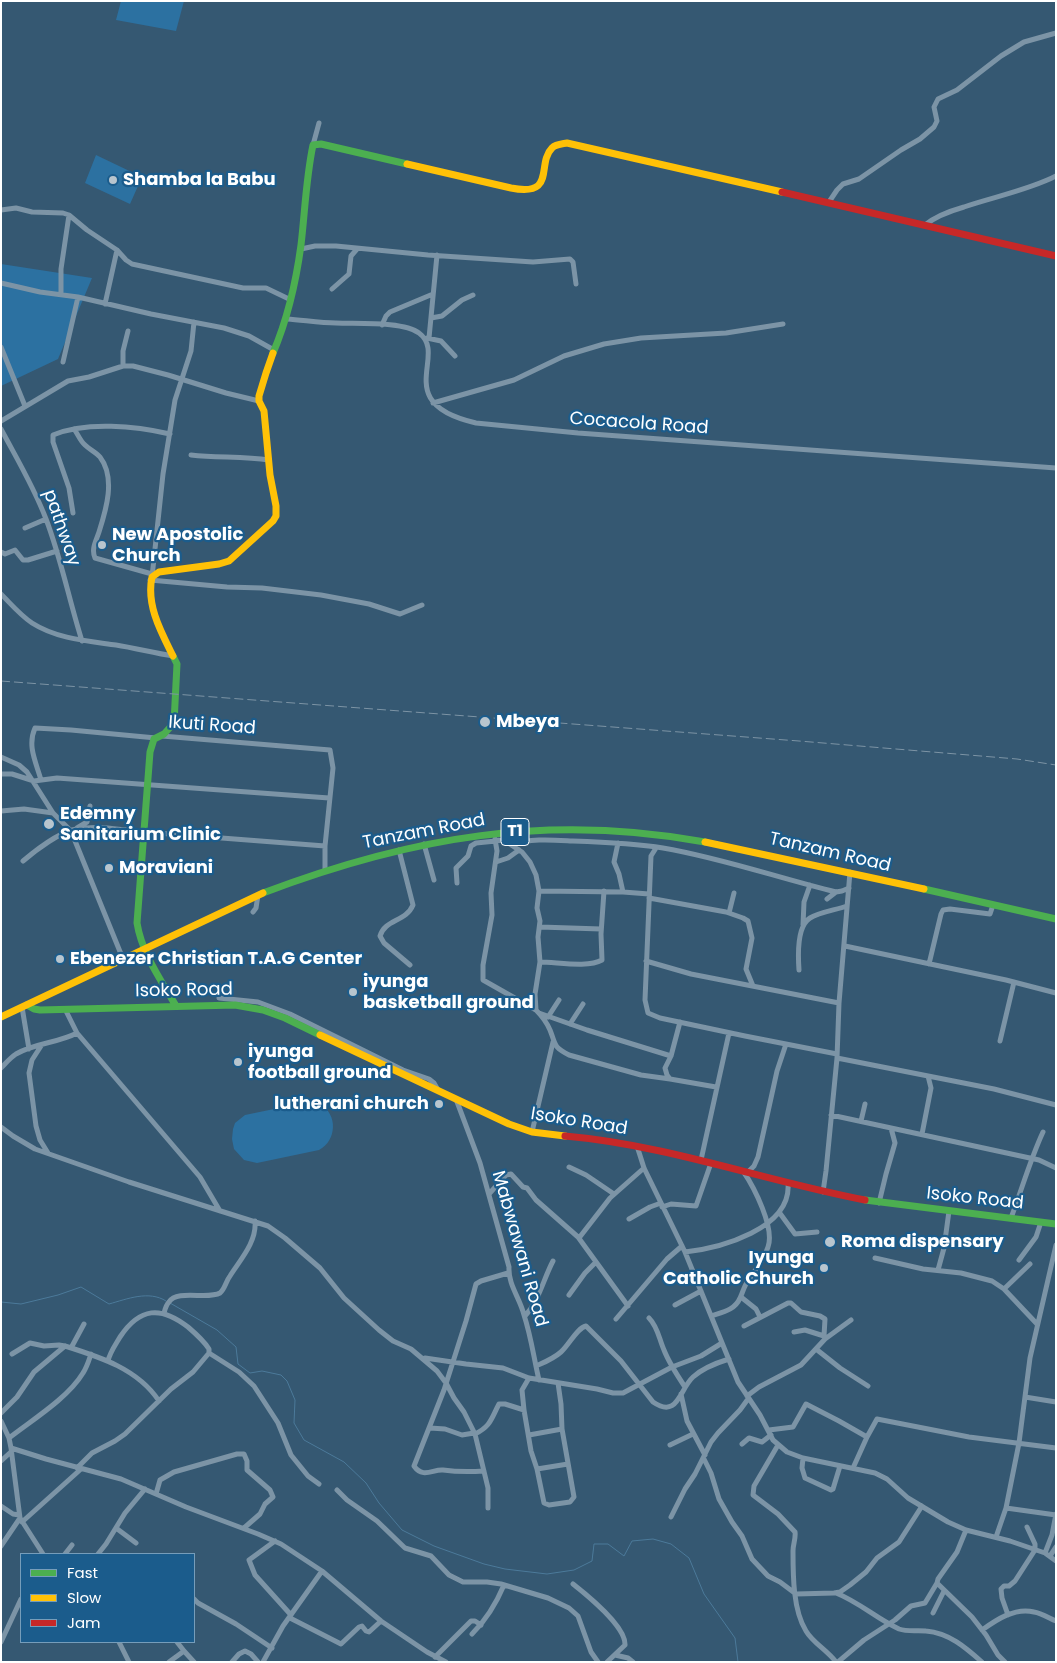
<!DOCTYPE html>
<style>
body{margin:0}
#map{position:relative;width:1057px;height:1663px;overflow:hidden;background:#355872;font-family:Poppins,sans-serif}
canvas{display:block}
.frame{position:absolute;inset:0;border:2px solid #fff;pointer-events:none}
.legend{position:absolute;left:20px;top:1553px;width:175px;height:90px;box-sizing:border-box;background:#1b5c8c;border:1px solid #769dba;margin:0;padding:6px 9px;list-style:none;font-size:15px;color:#fff}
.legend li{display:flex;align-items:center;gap:10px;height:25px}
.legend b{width:25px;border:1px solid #769dba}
</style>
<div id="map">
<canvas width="1057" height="1663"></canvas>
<div class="frame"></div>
<ul class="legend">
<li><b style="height:6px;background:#4caf50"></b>Fast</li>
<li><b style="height:6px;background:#ffc107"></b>Slow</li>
<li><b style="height:6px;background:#c62828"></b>Jam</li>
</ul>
</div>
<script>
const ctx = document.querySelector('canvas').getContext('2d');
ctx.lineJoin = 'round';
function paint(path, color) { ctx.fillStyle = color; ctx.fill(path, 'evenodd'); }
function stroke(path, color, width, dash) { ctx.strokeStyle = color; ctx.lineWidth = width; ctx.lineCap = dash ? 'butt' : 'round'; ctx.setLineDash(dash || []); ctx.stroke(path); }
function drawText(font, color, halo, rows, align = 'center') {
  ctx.font = font + ' Poppins,sans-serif'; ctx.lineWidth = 4.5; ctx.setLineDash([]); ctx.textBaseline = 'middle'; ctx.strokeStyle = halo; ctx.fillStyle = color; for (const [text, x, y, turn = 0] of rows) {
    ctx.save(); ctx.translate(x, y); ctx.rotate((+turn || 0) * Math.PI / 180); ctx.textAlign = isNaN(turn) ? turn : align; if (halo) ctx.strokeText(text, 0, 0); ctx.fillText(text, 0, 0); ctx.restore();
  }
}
const green = new Path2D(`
 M121,1h63l-8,30 -60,-11z
 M96,155l46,22 -12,27 -45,-21z
 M1,264l91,14 -34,81 -57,27z
 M308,1102c4,1 8,1 12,3 18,8 17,36 -1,45l-62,13 -13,-3 -10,-11 -2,-10 1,-10 2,-6 10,-8z`);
const stream = new Path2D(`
 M1,1302l20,2 37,-9 23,-8 28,17c18,-5 40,-14 57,-3
 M170,1303l47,27 19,17 2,17 12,9 12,-2 19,4 6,6 8,19 -1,23 10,17 40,22 22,21 13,20 23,27 32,16 50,18 21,5 42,5 27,-4 18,-9 2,-17h14l16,12 8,-15 21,-2 18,5 18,14 15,36 31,44 3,24`);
const street = new Path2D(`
 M313,145l6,-22
 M829,202l8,-12 6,-6 16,-5 42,-29 19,-11 14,-12 3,-6 -3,-14 4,-8 19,-9 44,-34 23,-14 32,-9
 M1,210l15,-2 16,4 31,1 6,2 18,15 30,20 9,10 6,4 111,24h23l25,12
 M925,225c11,-9 25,-14 39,-18 29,-10 65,-17 92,-31
 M301,249l14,-3h21l92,9 105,7 37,-3 3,3 3,22
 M1,283l39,9 38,5 73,17 73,14 25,8 25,14
 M332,289l17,-15 2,-18 6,-7
 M61,294v-25l8,-54
 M105,304l12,-54
 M431,318l11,-2 20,-16 11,-5
 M287,319c16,1 33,4 49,4 21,1 68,-2 83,10 30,22 -30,70 57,90l102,10 478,35
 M382,325l4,-9 4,-4 43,-18
 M427,338l14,3 14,15
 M429,338l8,-83
 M1,347l24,59
 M63,362l15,-65
 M123,366v-15l5,-20
 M433,403l81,-23 50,-24 40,-12 37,-6 85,-5 57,-9
 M1,421l67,-40 21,-4 34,-11h10l35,9 58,18 33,8
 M1,429c16,30 33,58 45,90 15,39 23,81 36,122
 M74,429c4,5 6,12 11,16 5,5 11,7 15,12 16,21 6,53 -1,75 -3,9 -8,17 -4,26l57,16
 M191,455c27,3 52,1 78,5
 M73,513l-4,-25 -16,-46v-7c33,-14 83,-9 117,-1
 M25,528l21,-9
 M1,552l4,2 10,-4 8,10h5l29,-9
 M152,577l11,-103 12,-74 16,-49 3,-29
 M150,580l77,7 35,1 59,7 48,9 31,10 22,-9
 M1,594c10,10 19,21 31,29 25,16 56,18 84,22 19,3 38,8 57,11
 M162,736l168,14 3,18 -8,78v24
 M1,757l18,8 8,7 26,41 18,18 52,128
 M1,774h11l22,7 23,-3 272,20
 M41,780c-5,-18 -14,-34 -6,-52l36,2 85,8
 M1,811l23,-2 29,4
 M77,828l10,-6 3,-16
 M144,832l181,14
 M495,839l2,12 -6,42 1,22 -9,50v15l53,30
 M496,840l9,1 17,11 8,10 6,13 3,16 -2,17 3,13 -2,16 2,25 -5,32 1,16c6,6 11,13 14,20 6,15 3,17 19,25l72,20 29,4
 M618,843l-4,19 5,12 4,18
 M424,844l10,36
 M512,845c18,-7 41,-5 60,-4 30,1 61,2 91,7 59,10 115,30 173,44l6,-1 7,-3
 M656,848l-5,8 -6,144 3,13 12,5 85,18 92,18
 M399,850l14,55c-7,17 -28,14 -33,31l4,7 26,22
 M23,861c13,-11 38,-30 54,-32 22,-4 46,1 67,3
 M496,862l12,-4 11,-8
 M457,883l-1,-15 12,-12 3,-10 5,-3 20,-2
 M539,891l84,1 26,2
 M649,898l77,14 17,6 5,3 4,17 -6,31 7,17
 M827,899l9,-7
 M253,912l3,-4 2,-13
 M729,913l5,-20
 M803,925l1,-23 6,-17
 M540,927l61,2
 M845,946l161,34 50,13
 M646,961l45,13 148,29
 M540,962c17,0 48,6 62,-2l-1,-26 3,-43
 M929,964l12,-50 2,-4 7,-1 40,5 3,-9
 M799,970c-1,-14 -2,-44 11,-52 10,-6 26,-8 37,-12
 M219,998l39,4 32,12 113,56 26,9 5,4 4,7
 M22,1007l7,42
 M65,1009l12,24 123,144 20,34
 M539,1013l48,17 84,26
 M548,1017l11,-17
 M680,1022l-9,34 -6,12 2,7 3,4 46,8
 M570,1024l13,-20
 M1000,1041l14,-59
 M41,1046l-9,14 -3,13 7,53 4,14 8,13
 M837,1058l157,31 62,16
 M1,1068c5,-5 9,-10 15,-14 19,-11 42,-11 61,-21
 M456,1099l24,64 29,104c-1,18 11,31 15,48 7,21 10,44 15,65
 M831,1115l208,45 17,8
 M861,1121l4,-17
 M1,1127l12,9 22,13 94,33 139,44 17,12 35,30 24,30 35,32 14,11 18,8 26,22 9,12 8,15 10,14 11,22 13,54v20
 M532,1132l21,-90
 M922,1134l9,-46 -3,-12
 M637,1146l7,22 41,84 53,130 22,33 13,25 14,12 16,6 72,15 12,6 21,19 40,24 18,8 44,11 35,12 11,8
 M701,1160l28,-127
 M569,1167l17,8 28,19
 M747,1173l7,-7 4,-9 19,-86 9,-27
 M823,1192l3,-21 11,-113 2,-55 11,-131
 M489,1194l17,-19 5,-1 12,13 4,1 9,12 42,37 50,69
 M879,1203l7,-29 9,-31 -4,-15
 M662,1207l9,-3 25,2 15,-43
 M779,1212l16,22 22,-2
 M1011,1218c11,-29 19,-58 32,-86
 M629,1219l21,-12 11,-4
 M579,1238l31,-40 34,-30
 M685,1252c35,-4 107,-23 103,-69
 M875,1258l48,11 38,4 31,8 12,8 33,35
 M1019,1260l17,-23 5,-15
 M938,1270l6,-22 5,-37
 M1004,1289l26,-25
 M569,1295l16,-22 11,-11
 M741,1297l15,12 4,8
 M675,1305l26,-14
 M164,1313c1,-4 2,-8 5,-11 8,-13 39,-2 51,-9 5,-4 6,-12 10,-17 10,-16 27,-34 25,-55
 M525,1316c14,-15 18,-36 28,-55
 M711,1316c12,-4 24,-6 29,-18 3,-6 4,-12 8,-17 7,-11 16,-21 20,-34 7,-19 -14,-60 -25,-76
 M649,1318c9,9 10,21 15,32 5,13 13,25 21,37
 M616,1319l51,-60 15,-13
 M744,1326l44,-23h3l10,9 19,4 5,3 -1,17 1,3
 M794,1332l11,-2 19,6
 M71,1348l13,-24
 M816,1349l24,19 28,18
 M209,1353l30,19 15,14 24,37 13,32 17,21 11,8
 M12,1354l18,-11 14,3 15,-1 6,1c35,11 73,23 94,55
 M425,1358l41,6 37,4 26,10 68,11 16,4h10l49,-26 29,-11 21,-13
 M536,1366c9,-4 17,-7 25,-14 8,-7 16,-24 25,-26l35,35 32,41c25,17 26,-12 40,-25 10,-9 23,-14 36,-18
 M529,1378l-7,12 2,20 7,41 6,18 7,34 5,2 21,-3 4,-5 -12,-68 -1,-25 -3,-21
 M681,1394l6,27 18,34
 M747,1396l12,-9 42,-22 24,-26 26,-19
 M1025,1397l31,5
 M1,1413l16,-16 17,-25 31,-26
 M1,1421l8,17 2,10 9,70 23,36
 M430,1428l15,1 17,6 12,-2
 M769,1430l24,-3 13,-23 33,17 28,16
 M475,1434c16,-8 16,-15 24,-30h6l19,6
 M529,1435l33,-6
 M9,1438c23,-18 59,-40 74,-65 4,-6 6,-13 8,-19
 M742,1444l7,-6 13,4 9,-7
 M670,1445l23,-11
 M778,1445l-24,41 -1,9 25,19 17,18c1,6 -2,12 -2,19 0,25 0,59 13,80 7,12 21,19 30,31
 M11,1448l35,11 75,20 65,28 72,27 23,10 41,27 59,50 46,31 19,10
 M803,1458l-1,10 3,10 26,12 2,-1 7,-23
 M704,1459l7,14 8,26 13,23 10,14 10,23 16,17 12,6 16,12 38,-1 6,-1 10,-7 16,-13 11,-14 22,-16 23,-36
 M1,1461l11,-10
 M77,1468l15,-15 23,-12 10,-7 46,-45 22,-17 16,-19v-4c-5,-8 -14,-16 -21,-22 -27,-21 -48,-20 -68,10 -4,7 -10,15 -12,24
 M853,1468l14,-31 10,-18 92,18 87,11
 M537,1469l31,-5
 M484,1471c-14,1 -27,1 -41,-1 -10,-1 -20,9 -29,-4l30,-76 22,-69 10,-37 5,-3 27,-8
 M337,1490l10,10 30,21 28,27 26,8 18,19 14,7h24l14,2 47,14 21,10 9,8 13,36 7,10
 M156,1494l4,-14 14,-8 63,-18h7l3,7v9l23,20 3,7 -8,7 -5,10 -16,14
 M1,1506l12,8 6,1
 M1006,1508l50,7
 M671,1517l14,-28 10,-15 16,-32 7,-9 22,-23 8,-11
 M22,1522l59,-53
 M116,1528l20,15
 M966,1530l-9,22 -19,27 -1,4 35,34 14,18 12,20 7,7
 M996,1537l10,-29 13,-65 11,-85 26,-113
 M275,1541l-26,19 6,15 36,40
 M1,1546l19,-28
 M1045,1553l7,-18 4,-21
 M65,1554l7,-9
 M98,1554l8,-10 19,-31 20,-24
 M1050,1556l6,-9
 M573,1584c14,11 53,43 52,61l-18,17
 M836,1593c23,9 41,26 63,36 9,3 18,1 27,2 23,2 39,16 56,31
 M194,1599l4,4 38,21 36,24
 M933,1613l11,-22
 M1008,1615l-6,-17 -1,-9 3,-3h5l6,-5 20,-31v-6l-8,-17
 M290,1618l51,26 18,-17 3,-1 4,5 3,1 12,-11
 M982,1630c14,-10 33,-23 52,-18 7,1 15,6 22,9
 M472,1634c15,-15 24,-30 32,-49
 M1,1642l20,-43
 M119,1642l10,20
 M177,1642l7,9 10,11
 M615,1655l13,3 5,4
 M435,1657l36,-36h4l6,4
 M169,1662l15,-11
 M232,1662l7,-8 6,-3 6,3 7,8
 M263,1662l20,-36 39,-55
 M838,1662l26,-22 31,-20 16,-14 14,-3 12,-20`);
const fast = new Path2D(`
 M273,353c15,-35 23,-71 28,-108 4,-34 5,-67 12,-100l8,-1 86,20
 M173,656l4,8 -3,59 -10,11 -10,5 -4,13 -13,171c5,31 24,57 39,83
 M924,889l132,30
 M263,893c148,-56 285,-80 442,-51
 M27,1005l7,4 6,1 195,-5 28,5 22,8 35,17
 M865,1200l191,24`);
const slow = new Path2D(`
 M407,164l104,24c46,9 25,-24 41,-40 4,-4 10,-4 15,-5l215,49
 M173,656c-12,-24 -27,-51 -21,-79l7,-5 60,-8 10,-3 44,-40 3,-5v-10l-6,-31 -6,-64 -5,-10v-5l7,-23 7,-20
 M705,842l219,47
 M1,1017l262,-124
 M320,1035l189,89 23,8 33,4`);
const jam = new Path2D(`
 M782,192l274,64
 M565,1136c103,9 200,45 300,64`);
const rail = new Path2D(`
 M1,681l798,60 218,18 39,6`);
const markers = [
 [113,180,5,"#b8c5ce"],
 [102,545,5,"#b8c5ce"],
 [485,722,6,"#b8c5ce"],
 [49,824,6,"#b8c5ce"],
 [109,868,5,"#b8c5ce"],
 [60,959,5,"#b8c5ce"],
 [353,992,5,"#b8c5ce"],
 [238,1062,5,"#b8c5ce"],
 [439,1104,5,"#b8c5ce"],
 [830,1242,6,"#b8c5ce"],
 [824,1268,5,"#b8c5ce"]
];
const shields = [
 [515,832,28]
];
const shieldNames = [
 ["T1",515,832]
];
const poiNames = [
 ["Shamba la Babu",123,180],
 ["New Apostolic",112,535],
 ["Church",112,556],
 ["Mbeya",496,722],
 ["Edemny",60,814],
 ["Sanitarium Clinic",60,835],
 ["Moraviani",119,868],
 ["Ebenezer Christian T.A.G Center",70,959],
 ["iyunga",363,982],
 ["basketball ground",363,1003],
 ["iyunga",248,1052],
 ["football ground",248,1073],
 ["lutherani church",429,1104,"right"],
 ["Roma dispensary",841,1242],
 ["Iyunga",814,1258,"right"],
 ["Catholic Church",814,1279,"right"]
];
const streetNames = [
 ["Cocacola Road",639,424,4],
 ["pathway",61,528,71],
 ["Ikuti Road",212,726,4],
 ["Tanzam Road",424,832,-11],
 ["Tanzam Road",830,853,13],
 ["Isoko Road",184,991,-1],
 ["Isoko Road",579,1122,9],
 ["Isoko Road",975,1199,6],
 ["Mabwawani Road",519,1249,74]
];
paint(green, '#2c71a1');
stroke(stream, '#4c7a9a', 1);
stroke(street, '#7c94a6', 5);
stroke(fast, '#4caf50', 7);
stroke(slow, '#ffc107', 7);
stroke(jam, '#c62828', 7);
stroke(rail, '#7d94a5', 1, [9, 4]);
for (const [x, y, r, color] of markers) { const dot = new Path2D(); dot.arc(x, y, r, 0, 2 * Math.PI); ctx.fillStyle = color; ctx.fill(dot); stroke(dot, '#1b5c8c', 2); }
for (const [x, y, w] of shields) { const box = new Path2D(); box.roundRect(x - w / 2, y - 13.5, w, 27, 4); ctx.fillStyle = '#1b5c8c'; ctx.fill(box); stroke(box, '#fff', 1); }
drawText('bold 16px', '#fff', null, shieldNames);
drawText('bold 18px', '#fff', '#1b5c8c', poiNames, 'left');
drawText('18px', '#fff', '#1b5c8c', streetNames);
</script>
